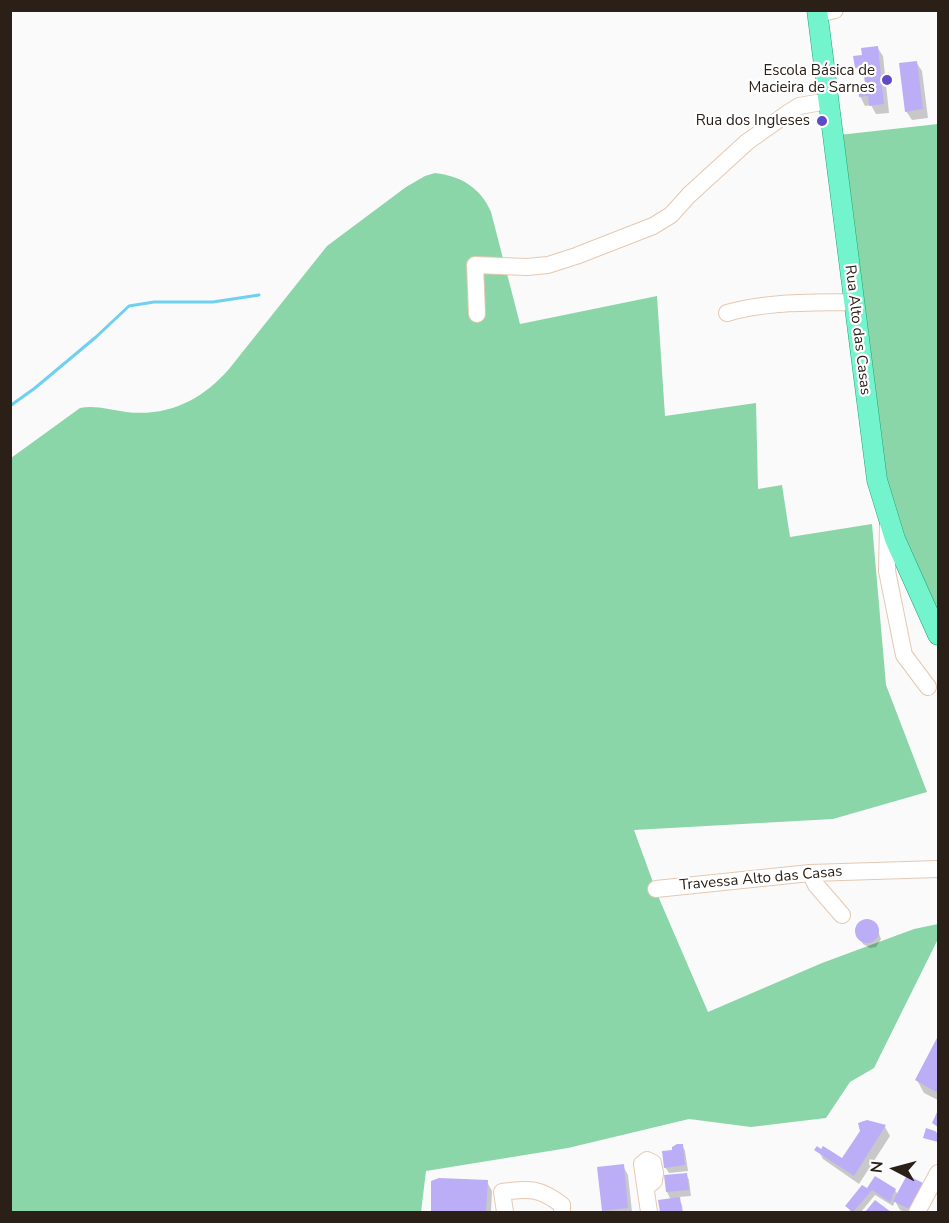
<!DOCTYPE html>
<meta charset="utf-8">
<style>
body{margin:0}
#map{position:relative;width:949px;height:1223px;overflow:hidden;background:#fafafa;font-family:"Nunito Sans",sans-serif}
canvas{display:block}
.frame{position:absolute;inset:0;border:12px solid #2b2018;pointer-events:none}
.north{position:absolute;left:865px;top:1139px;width:60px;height:60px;-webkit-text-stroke:4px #fff;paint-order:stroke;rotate:276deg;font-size:16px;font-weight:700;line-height:24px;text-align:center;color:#2b2018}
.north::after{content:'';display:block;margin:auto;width:21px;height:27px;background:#2b2018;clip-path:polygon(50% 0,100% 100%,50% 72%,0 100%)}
</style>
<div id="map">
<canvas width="949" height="1223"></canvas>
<div class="frame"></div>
<div class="north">N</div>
</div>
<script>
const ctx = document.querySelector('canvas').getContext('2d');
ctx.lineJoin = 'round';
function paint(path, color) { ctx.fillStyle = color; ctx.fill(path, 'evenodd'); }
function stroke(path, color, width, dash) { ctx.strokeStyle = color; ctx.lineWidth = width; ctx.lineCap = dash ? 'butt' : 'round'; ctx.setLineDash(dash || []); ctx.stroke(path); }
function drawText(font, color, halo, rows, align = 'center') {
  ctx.font = font + ' "Nunito Sans",sans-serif'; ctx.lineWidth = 4.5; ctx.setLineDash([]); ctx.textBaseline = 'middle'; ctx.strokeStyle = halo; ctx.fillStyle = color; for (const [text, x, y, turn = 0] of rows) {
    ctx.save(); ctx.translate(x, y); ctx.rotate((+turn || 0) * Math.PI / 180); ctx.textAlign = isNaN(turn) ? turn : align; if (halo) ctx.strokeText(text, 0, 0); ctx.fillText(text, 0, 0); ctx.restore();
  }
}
const forest = new Path2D(`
 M938,124v489l-37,-85 -16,-53 -46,-340z
 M435,173c26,3 46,15 56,39l29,112 137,-28 8,120 91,-13 2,86 24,-4 8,52 82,-13 14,161 41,107 -94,27 -199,11 24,66 50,116 114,-49 92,-34 24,-5v15l-64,129 -24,14 -24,36 -75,9 -62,-8 -121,29 -142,23 -5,41h-410v-754l69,-50c15,-3 32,2 46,4 42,5 76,-12 103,-43l98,-123 79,-59 19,-11z`);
const shadow = new Path2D(`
 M877,47l6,9 6,57 -13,1 -5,-9 -6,1 -5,-10 7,-11 -1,-9h-5l-5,-9 8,-11z
 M916,62l6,9 6,47 -16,2 -6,-9z
 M868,920l8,6 5,13 -5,8 -6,1 -7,-4 -7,-14 3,-6z
 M938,1039v61l-14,-7 -7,-13z
 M867,1121l18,6 5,9 -31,48 -36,-25 -3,-6 23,7z
 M682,1145l3,6 3,20 -19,2 -4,-6 9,-16z
 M623,1166l5,9 4,37h-27l-2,-2z
 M686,1174l3,6 2,16 -13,1 4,8 1,7h-22l-1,-11 11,-1 -4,-8 -2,-15z
 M432,1182h55l5,9 -1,21h-59z
 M922,1184l5,9 -10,19h-12l-5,-2 -5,-9 -2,5 -18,-11 -14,17h-10l-4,-6 21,-16h27l3,5z`);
const stream = new Path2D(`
 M10,406l25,-18 61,-51 33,-31 25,-4h59l46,-7`);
const building = new Path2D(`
 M878,46l6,58 -15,2 -1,-10 -9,1 -2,-12 8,-1 -2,-17 -8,1 -2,-12 9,-1 -1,-7z
 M917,61l6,48 -18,3 -6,-49z
 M855 931a12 12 0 1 1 24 0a12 12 0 1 1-24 0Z
 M938,1036v57l-23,-13z
 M938,1110v17l-6,-4z
 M867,1120l19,5 -32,51 -40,-26 3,-4 4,3 2,-3 19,12 18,-27 -2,-8z
 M926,1128l9,3 3,3v8l-15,-4z
 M677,1144h6l2,21 -21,3 -2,-17 10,-1v-3z
 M624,1164l4,44 -26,3 -5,-44z
 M687,1173l2,17 -23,2 -2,-17z
 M907,1175l16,8 -14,26 -16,-8z
 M875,1176l21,13 -4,7 1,1 -3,5 -18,-12 -19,22 -8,-6 17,-21 5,3z
 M439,1178l49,2 -2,32h-55v-31z
 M680,1197l2,15h-22l-2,-12z
 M875,1200l16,12h-26z`);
const minor = new Path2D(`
 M818,14l17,-4
 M727,313c41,-12 84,-10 127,-11
 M477,314l-2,-49 52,2 21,-2 28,-9 77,-30 18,-11 18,-20 58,-53 41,-29 11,-7 29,-5
 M888,524l-1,47 17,84 24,32
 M810,873l6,12 26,30
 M656,889l154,-16 128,-4
 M646,1187l8,-6 1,-8 -2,-10 -6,-3 -5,4 7,48
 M505,1212l-3,-20c27,-4 38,-4 60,13v7
 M917,1212l21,-39`);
const major = new Path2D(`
 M817,10l60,470 18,59 43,96`);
const markers = [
 [887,80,6,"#5d4bc3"],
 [822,121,6,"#5d4bc3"]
];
const poiNames = [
 ["Escola Básica de",875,71],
 ["Macieira de Sarnes",875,88],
 ["Rua dos Ingleses",810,121]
];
const streetNames = [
 ["Rua Alto das Casas",857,330,83],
 ["Travessa Alto das Casas",761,879,-5]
];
paint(forest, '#8ad6a8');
paint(shadow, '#0003');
stroke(stream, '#6fd0ef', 3);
paint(building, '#bbaef6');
stroke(minor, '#e6c8b1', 18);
stroke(major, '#1da578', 21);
stroke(minor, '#fff', 16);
stroke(major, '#73f4cd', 20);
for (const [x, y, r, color] of markers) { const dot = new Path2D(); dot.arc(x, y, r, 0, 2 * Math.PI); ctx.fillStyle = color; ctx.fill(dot); stroke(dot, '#fff', 2); }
drawText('15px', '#2b2018', '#fff', poiNames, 'right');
drawText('15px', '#2b2018', '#fff', streetNames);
</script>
